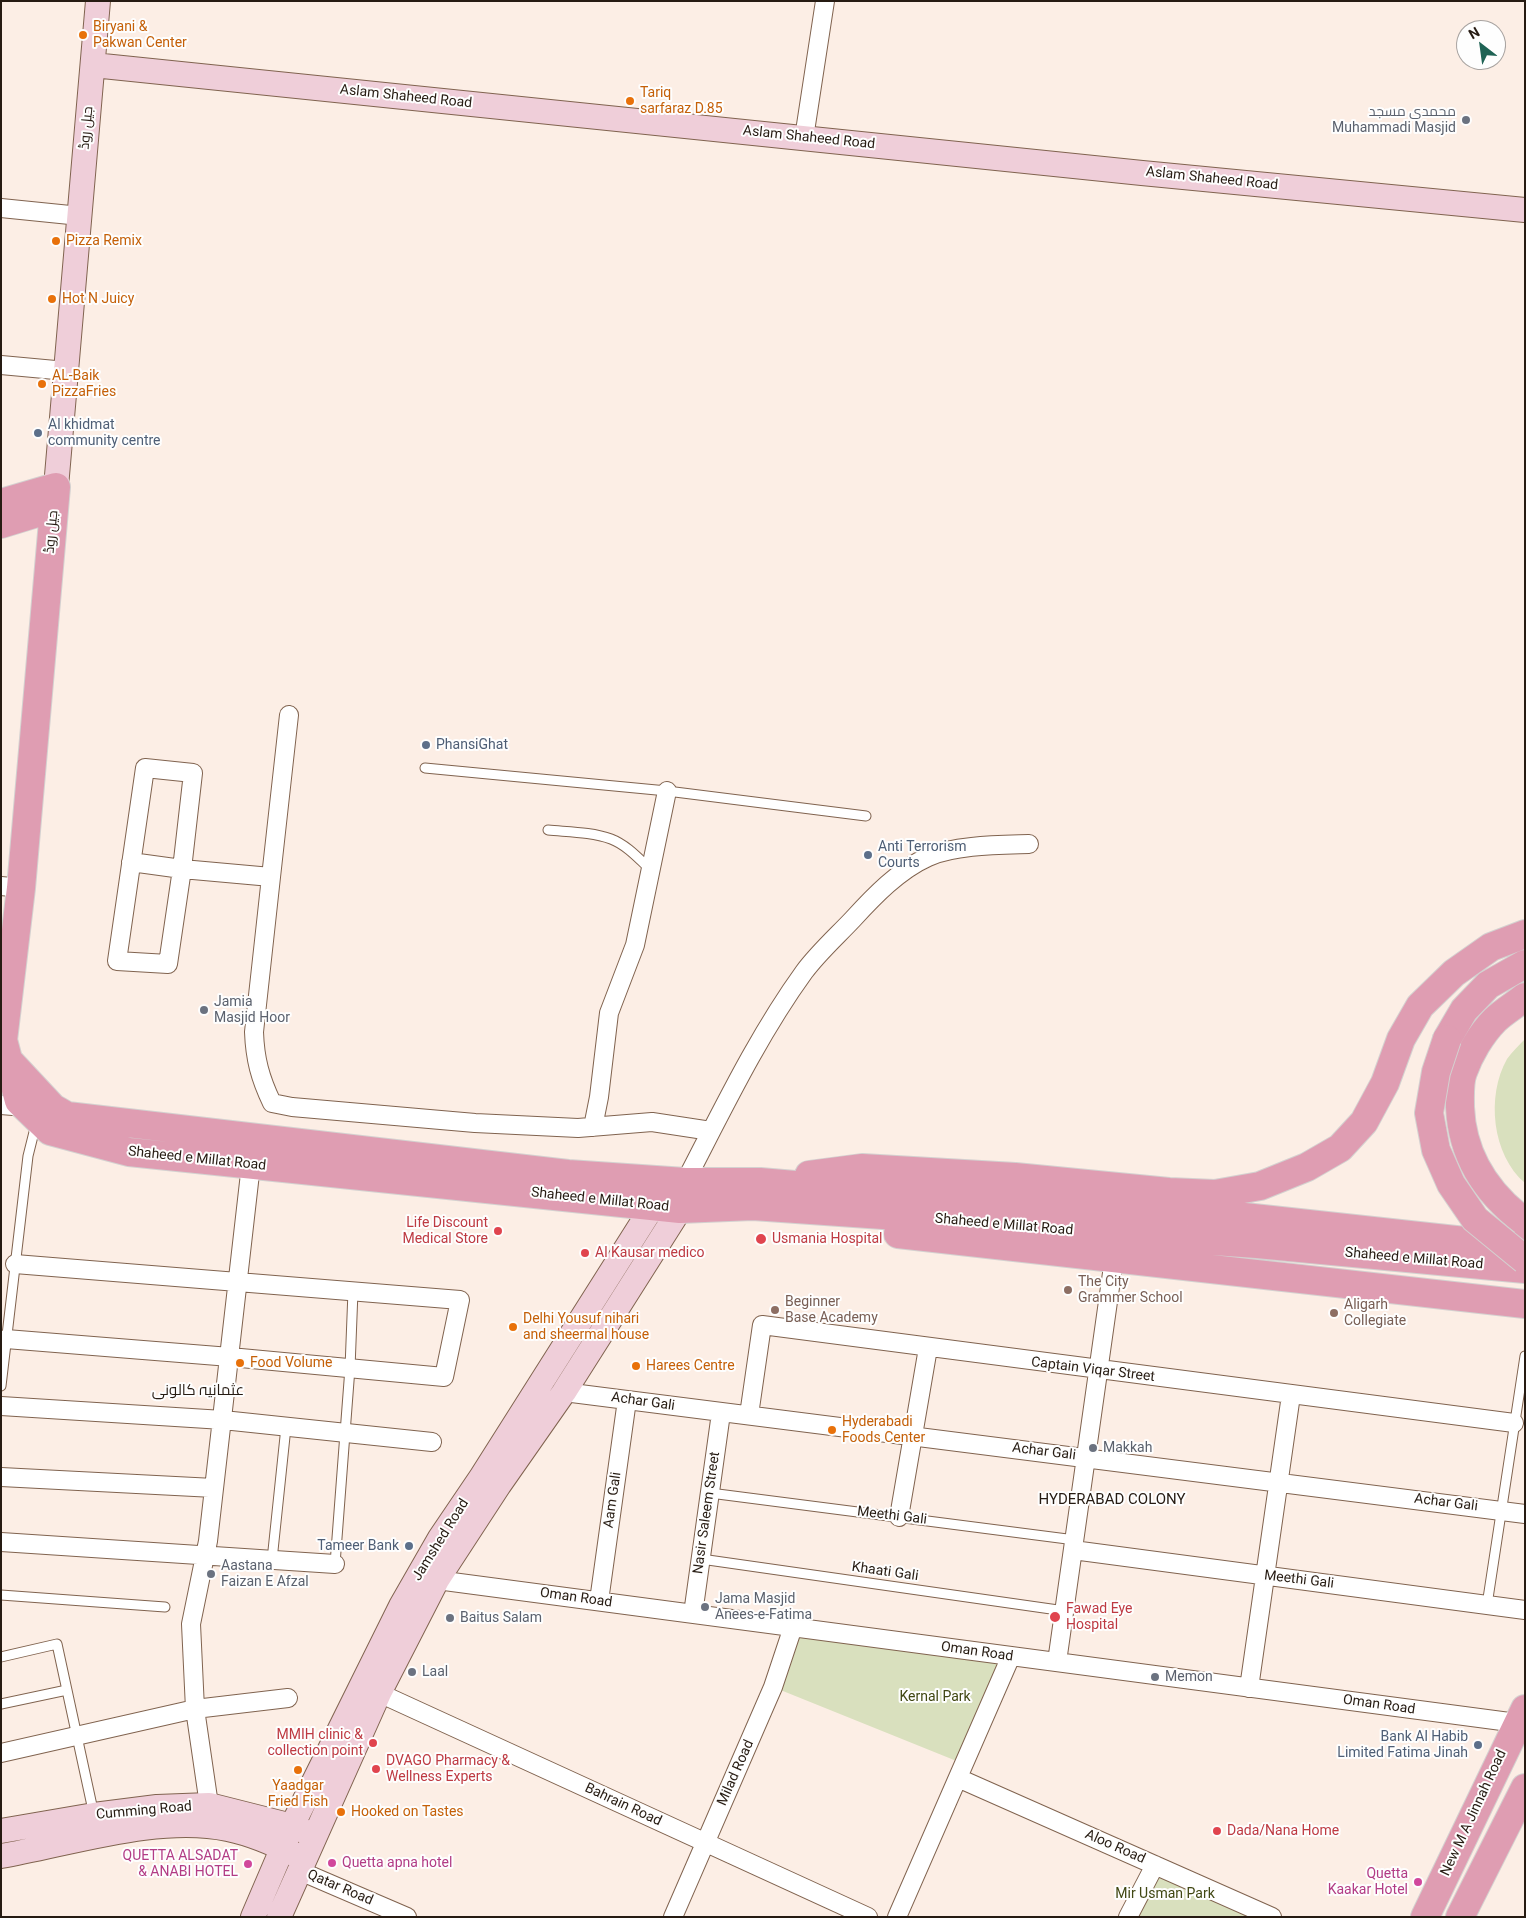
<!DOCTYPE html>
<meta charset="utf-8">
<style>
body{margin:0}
#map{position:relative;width:1526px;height:1918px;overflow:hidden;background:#fceee5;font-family:Roboto,sans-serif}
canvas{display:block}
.frame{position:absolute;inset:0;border:2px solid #261b12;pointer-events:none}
.north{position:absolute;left:1456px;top:20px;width:50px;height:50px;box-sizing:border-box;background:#fefefe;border:1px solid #a8a3a0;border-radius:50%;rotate:330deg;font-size:14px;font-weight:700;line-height:20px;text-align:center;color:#261b12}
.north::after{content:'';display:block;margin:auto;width:18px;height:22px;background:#1f6354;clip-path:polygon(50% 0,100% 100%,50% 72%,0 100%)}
</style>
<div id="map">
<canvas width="1526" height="1918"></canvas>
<div class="frame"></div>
<div class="north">N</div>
</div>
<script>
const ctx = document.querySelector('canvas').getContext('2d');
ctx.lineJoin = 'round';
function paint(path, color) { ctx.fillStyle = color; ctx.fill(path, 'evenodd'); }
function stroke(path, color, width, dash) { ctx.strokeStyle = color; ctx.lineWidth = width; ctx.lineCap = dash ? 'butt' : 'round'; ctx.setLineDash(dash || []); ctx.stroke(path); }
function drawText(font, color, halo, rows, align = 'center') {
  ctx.font = font + ' Roboto,Cairo,sans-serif'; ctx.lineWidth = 4; ctx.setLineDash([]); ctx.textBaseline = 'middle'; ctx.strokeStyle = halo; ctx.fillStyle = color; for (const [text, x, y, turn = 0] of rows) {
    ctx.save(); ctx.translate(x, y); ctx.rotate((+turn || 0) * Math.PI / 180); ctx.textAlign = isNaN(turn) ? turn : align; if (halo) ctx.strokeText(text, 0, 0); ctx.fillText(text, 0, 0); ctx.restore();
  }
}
const green = new Path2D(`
 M1525,1039v144c-33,-28 -39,-87 -18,-124 5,-7 12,-14 18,-20z
 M793,1627l218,29 -47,108 -191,-77z
 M1155,1865l117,52h-144z`);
const lane = new Path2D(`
 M425,768l242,23 199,25
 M548,830c21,2 44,2 63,9 16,6 29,21 41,32
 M1,1386l27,-230 8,-32
 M710,1493l365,47
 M701,1559l364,52
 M272,1560l14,-133
 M335,1564l15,-196 3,-77
 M1,1595l164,12
 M1487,1605l38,-249
 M1,1657l56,-13 37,171
 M1,1704l66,-14`);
const street = new Path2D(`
 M804,138l21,-137
 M1,208l79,8
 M1,365l65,6
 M145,768l48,5 -11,96 -14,95 -51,-3z
 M131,862l51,7 89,8 18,-162
 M271,877l-17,155c1,27 6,46 18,71l20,4 183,16 103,5 74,-6 59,9
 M1,886l20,2
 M1,1105l24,2
 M593,1127l6,-30 10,-84 26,-68 32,-154
 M685,1182c37,-71 72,-145 119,-210 14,-19 33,-36 49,-53 21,-23 46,-49 75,-62 27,-12 71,-12 101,-13
 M6,1339l224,18 214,20 16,-77 -445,-36
 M564,1392l961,122
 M1,1406l222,14 209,22
 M749,1415l13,-90 752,98
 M1,1477l213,11
 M899,1517l29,-169
 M1,1542l334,22
 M1073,1550l452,60
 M437,1580l1080,143
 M599,1601l28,-201
 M693,1614l28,-201
 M1057,1662l57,-403
 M1249,1688l42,-293
 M379,1693l489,224
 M1,1753l194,-44 93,-11
 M958,1778l314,139
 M209,1805l-14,-96 -4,-85 17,-83 44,-385
 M300,1871l107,46
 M673,1917l100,-230 20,-60
 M897,1917l114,-261
 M1128,1917l27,-52`);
const secondary = new Path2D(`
 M93,65l1049,108 383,37
 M56,487l42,-486
 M1,1831l93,-16 63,-8 52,-2 83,21 14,6
 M1,1856c69,-12 158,-42 227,-27 24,5 47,15 68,26
 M253,1917l39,-91 109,-220 39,-68 42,-62 171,-270 5,-15
 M279,1917l100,-224 58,-113 62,-95 65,-93 116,-183 3,-15`);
const primary = new Path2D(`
 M1,503l55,-16 -35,401 -18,152 16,61 31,30 79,21 551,57 73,-3 260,18 87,9 157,11 268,25
 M1,524l52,-16
 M1525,997c-10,8 -22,15 -30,23 -14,14 -26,35 -32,52 -4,10 -3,24 -3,35 2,49 26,86 65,115
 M1447,1039l17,-29 24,-25 37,-21
 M10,1062l43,46 14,8 501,58 117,8h75l232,20 197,9 331,36
 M809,1175l53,-7 153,9 154,15 46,2 45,-8 47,-19 33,-19 24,-26 21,-39 16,-44 19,-33 34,-33 37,-26 34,-13
 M898,1234l627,70
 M1425,1917l100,-208
 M1460,1917l65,-129`);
const primaryBridge = new Path2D(`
 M1447,1039l-11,33 -7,41 7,37 15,34 24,35 50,41`);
const markers = [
 [83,35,5,"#e8710a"],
 [630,101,5,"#e8710a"],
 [1466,120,5,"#6b7280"],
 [56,241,5,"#e8710a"],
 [52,299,5,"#e8710a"],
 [42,384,5,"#e8710a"],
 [38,433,5,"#5c6f8a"],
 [426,745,5,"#5c6f8a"],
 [868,855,5,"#5c6f8a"],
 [204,1010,5,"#6b7280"],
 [498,1231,5,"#e0444e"],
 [761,1239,6,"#e0444e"],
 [585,1253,5,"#e0444e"],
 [1068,1290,5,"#8d6e63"],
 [775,1310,5,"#8d6e63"],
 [1334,1313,5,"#8d6e63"],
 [513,1327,5,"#e8710a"],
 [240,1363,5,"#e8710a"],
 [636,1366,5,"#e8710a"],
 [832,1430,5,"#e8710a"],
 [1093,1448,5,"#6b7280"],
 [409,1546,5,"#5c6f8a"],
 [211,1574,5,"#6b7280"],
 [705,1607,5,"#6b7280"],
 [1055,1617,6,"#e0444e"],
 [450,1618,5,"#6b7280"],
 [412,1672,5,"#6b7280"],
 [1155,1677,5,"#6b7280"],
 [373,1743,5,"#e0444e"],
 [1478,1745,5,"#5c6f8a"],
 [376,1769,5,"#e0444e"],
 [298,1770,5,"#e8710a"],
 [341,1812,5,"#e8710a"],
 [1217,1831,5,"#e0444e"],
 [332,1863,5,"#d1479c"],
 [248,1864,5,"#d1479c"],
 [1418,1882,5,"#d1479c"]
];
const foodNames = [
 ["Biryani &",93,27],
 ["Pakwan Center",93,43],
 ["Tariq",640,93],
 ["sarfaraz D.85",640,109],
 ["Pizza Remix",66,241],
 ["Hot N Juicy",62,299],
 ["AL-Baik",52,376],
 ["PizzaFries",52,392],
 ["Delhi Yousuf nihari",523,1319],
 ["and sheermal house",523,1335],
 ["Food Volume",250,1363],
 ["Harees Centre",646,1366],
 ["Hyderabadi",842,1422],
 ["Foods Center",842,1438],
 ["Yaadgar",298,1786,"center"],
 ["Fried Fish",298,1802,"center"],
 ["Hooked on Tastes",351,1812]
];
const streetNames = [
 ["Aslam Shaheed Road",406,97,6],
 ["جیل روڈ",87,128,-85],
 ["Aslam Shaheed Road",809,138,6],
 ["Aslam Shaheed Road",1212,179,6],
 ["جیل روڈ",52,532,-85],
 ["Shaheed e Millat Road",197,1159,6],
 ["Shaheed e Millat Road",600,1200,6],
 ["Shaheed e Millat Road",1004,1225,5],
 ["Shaheed e Millat Road",1414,1259,5],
 ["Captain Viqar Street",1093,1370,7],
 ["Achar Gali",643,1402,8],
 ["Achar Gali",1044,1452,7],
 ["Aam Gali",613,1500,-82],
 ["Achar Gali",1446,1503,7],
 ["Nasir Saleem Street",707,1513,-82],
 ["Meethi Gali",892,1516,7],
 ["Jamshed Road",441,1540,-58],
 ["Khaati Gali",885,1572,8],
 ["Meethi Gali",1299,1580,7],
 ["Oman Road",576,1598,8],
 ["Oman Road",977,1652,8],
 ["Oman Road",1379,1705,8],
 ["Milad Road",736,1773,-66],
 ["Bahrain Road",623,1805,25],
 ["Cumming Road",144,1811,-5],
 ["New M A Jinnah Road",1474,1813,-65],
 ["Aloo Road",1115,1847,24],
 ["Qatar Road",340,1888,23]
];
const worshipNames = [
 ["محمدی مسجد",1456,112,"right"],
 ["Muhammadi Masjid",1456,128,"right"],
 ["Jamia",214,1002],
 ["Masjid Hoor",214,1018],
 ["Makkah",1103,1448],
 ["Aastana",221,1566],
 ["Faizan E Afzal",221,1582],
 ["Jama Masjid",715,1599],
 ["Anees-e-Fatima",715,1615],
 ["Baitus Salam",460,1618],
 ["Laal",422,1672],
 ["Memon",1165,1677]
];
const serviceNames = [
 ["Al khidmat",48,425],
 ["community centre",48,441],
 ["PhansiGhat",436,745],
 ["Anti Terrorism",878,847],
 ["Courts",878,863],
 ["Tameer Bank",399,1546,"right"],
 ["Bank Al Habib",1468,1737,"right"],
 ["Limited Fatima Jinah",1468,1753,"right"]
];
const healthNames = [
 ["Life Discount",488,1223,"right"],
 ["Medical Store",488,1239,"right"],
 ["Usmania Hospital",772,1239],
 ["Al Kausar medico",595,1253],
 ["Fawad Eye",1066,1609],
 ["Hospital",1066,1625],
 ["MMIH clinic &",363,1735,"right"],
 ["collection point",363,1751,"right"],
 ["DVAGO Pharmacy &",386,1761],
 ["Wellness Experts",386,1777],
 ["Dada/Nana Home",1227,1831]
];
const educationNames = [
 ["The City",1078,1282],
 ["Grammer School",1078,1298],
 ["Beginner",785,1302],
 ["Base Academy",785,1318],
 ["Aligarh",1344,1305],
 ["Collegiate",1344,1321]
];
const parkNames = [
 ["Kernal Park",935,1697],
 ["Mir Usman Park",1165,1894]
];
const hotelNames = [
 ["QUETTA ALSADAT",238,1856],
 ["& ANABI HOTEL",238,1872],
 ["Quetta apna hotel",342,1863,"left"],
 ["Quetta",1408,1874],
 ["Kaakar Hotel",1408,1890]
];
const neighbourhoodNames = [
 ["عثمانیہ کالونی",198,1391],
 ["HYDERABAD COLONY",1112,1500]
];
paint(green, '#d9e0be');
stroke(lane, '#80634f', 11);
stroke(street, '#80634f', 20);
stroke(secondary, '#80634f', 26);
stroke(primary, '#d4d1d0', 30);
stroke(lane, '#fff', 9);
stroke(street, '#fff', 18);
stroke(secondary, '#efced9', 24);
stroke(primary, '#df9db2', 28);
stroke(primaryBridge, '#d4d1d0', 30, []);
stroke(primaryBridge, '#df9db2', 28);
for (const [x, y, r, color] of markers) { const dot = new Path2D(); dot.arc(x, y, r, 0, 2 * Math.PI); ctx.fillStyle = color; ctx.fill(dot); stroke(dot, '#fefefe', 2); }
drawText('14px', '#c56008', '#fefefe', foodNames, 'left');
drawText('14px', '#261b12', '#fefefe', streetNames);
drawText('14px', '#5b616d', '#fefefe', worshipNames, 'left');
drawText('14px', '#4e5e75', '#fefefe', serviceNames, 'left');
drawText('14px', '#be3a42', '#fefefe', healthNames, 'left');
drawText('14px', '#785e54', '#fefefe', educationNames, 'left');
drawText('14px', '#404712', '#fefefe', parkNames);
drawText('14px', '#b23c85', '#fefefe', hotelNames, 'right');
drawText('15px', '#261b12', '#fefefe', neighbourhoodNames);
</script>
